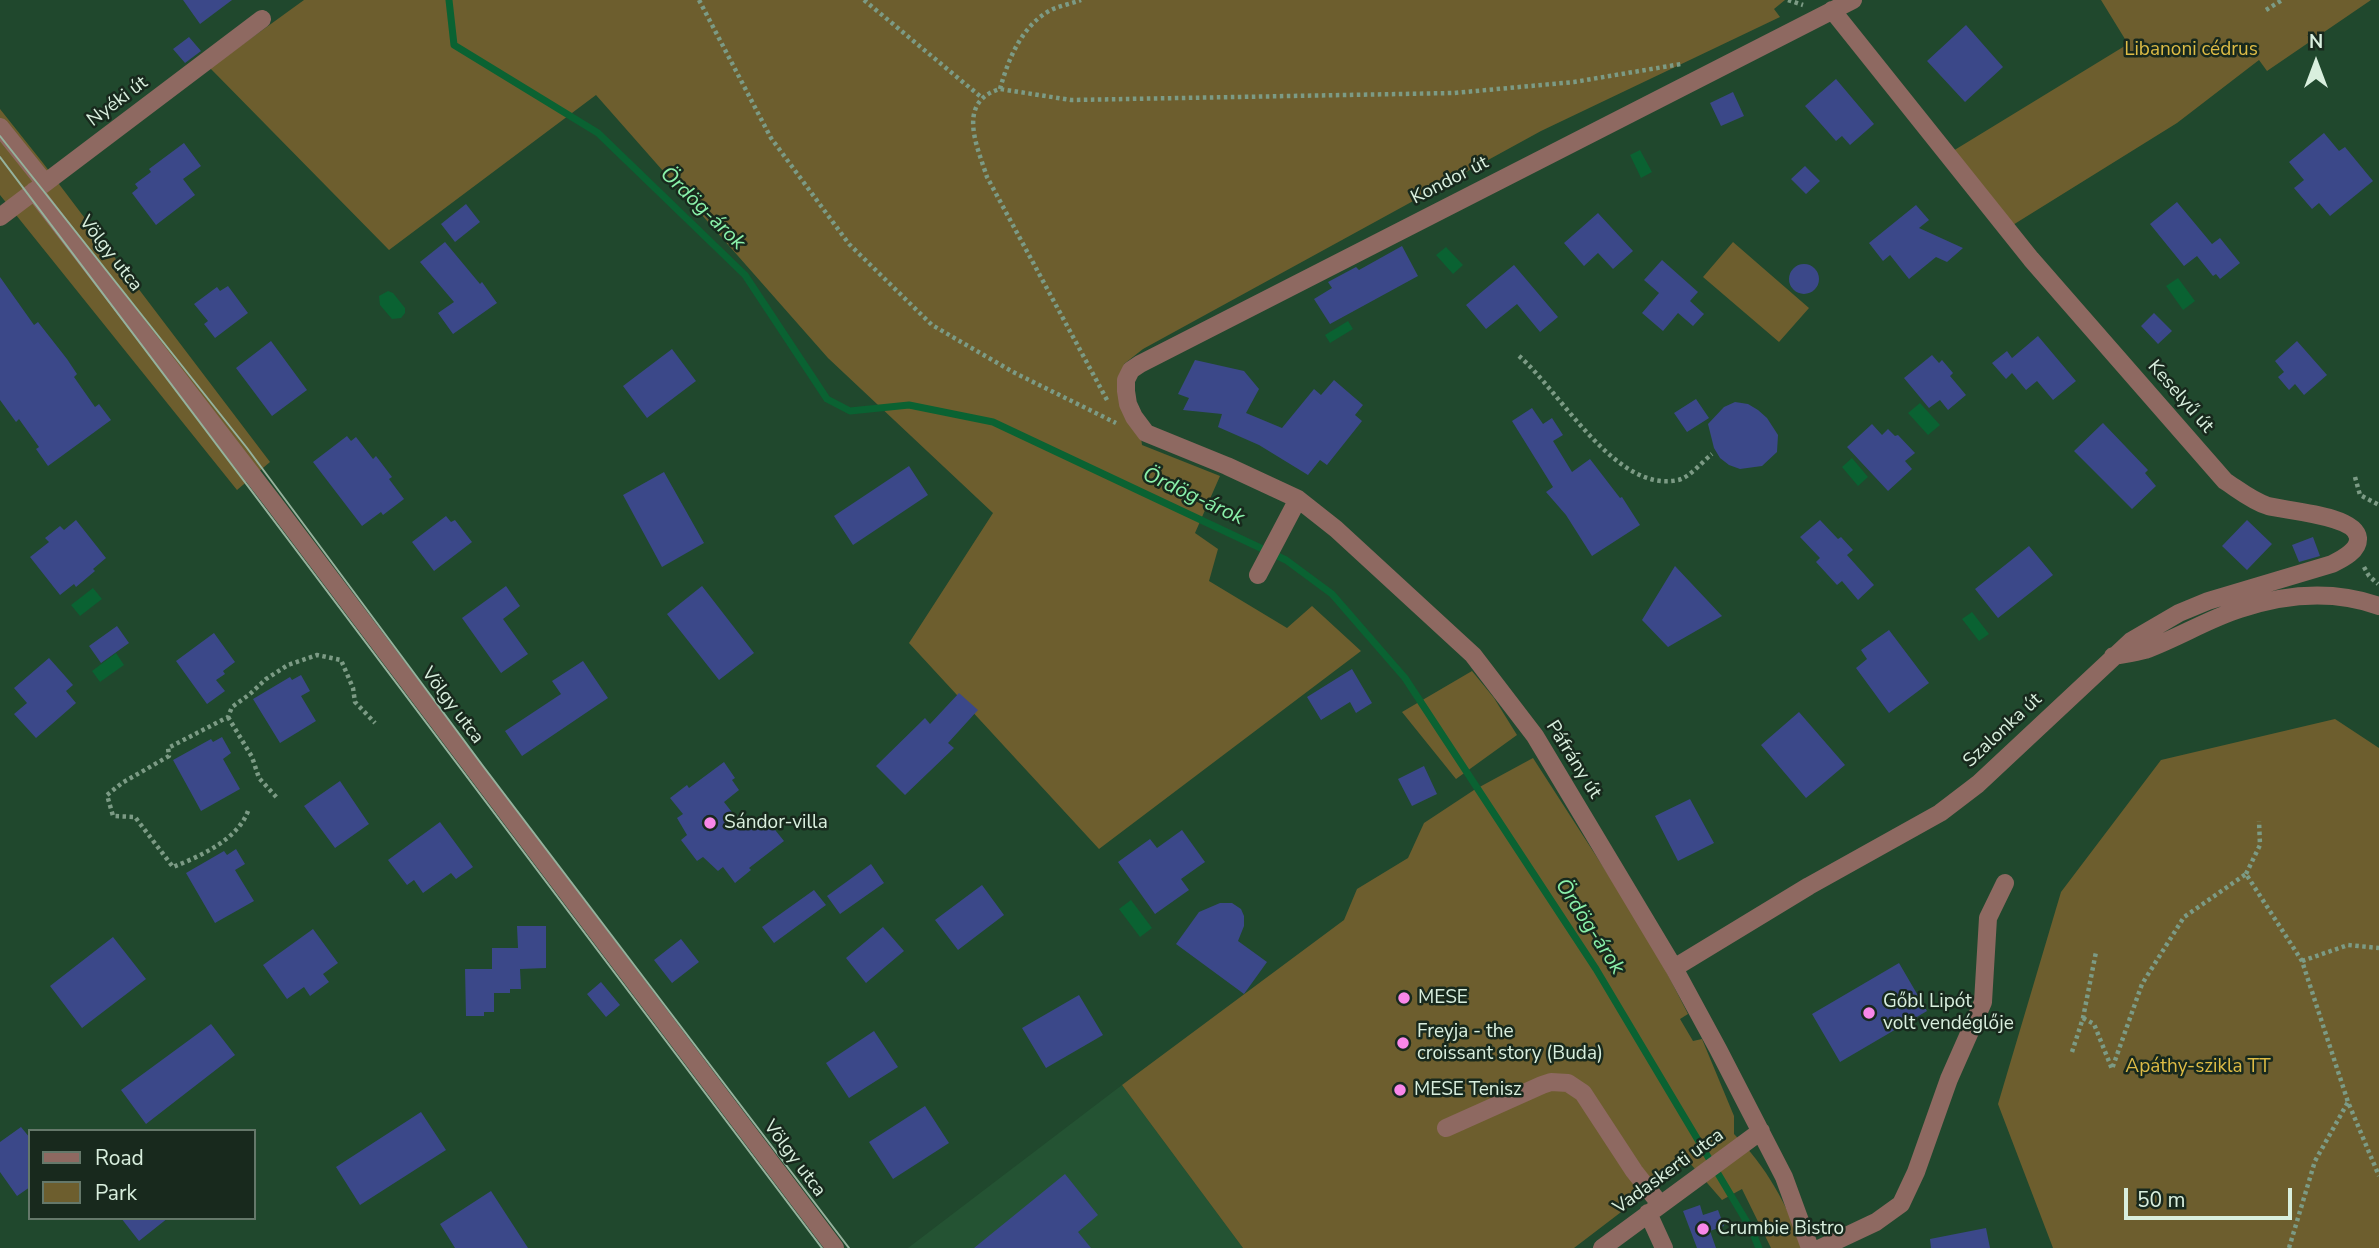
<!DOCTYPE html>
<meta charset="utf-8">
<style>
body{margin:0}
#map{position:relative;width:2379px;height:1248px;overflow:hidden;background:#20482d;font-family:"Nunito Sans",sans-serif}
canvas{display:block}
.legend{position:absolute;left:28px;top:1129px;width:228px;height:91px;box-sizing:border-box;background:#18291d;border:2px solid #65786a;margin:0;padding:9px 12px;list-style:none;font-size:21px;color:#d9efde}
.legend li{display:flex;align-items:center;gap:14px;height:35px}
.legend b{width:35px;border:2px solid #65786a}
.north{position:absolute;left:2281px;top:28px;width:70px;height:70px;-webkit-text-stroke:5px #18291d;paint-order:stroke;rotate:0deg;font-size:19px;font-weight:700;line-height:28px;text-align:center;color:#d9efde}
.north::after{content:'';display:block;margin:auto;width:24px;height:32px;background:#d9efde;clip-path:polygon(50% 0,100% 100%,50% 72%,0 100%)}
.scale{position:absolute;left:2124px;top:1188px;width:168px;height:32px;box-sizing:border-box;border:4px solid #d9efde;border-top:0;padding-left:9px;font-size:21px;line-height:24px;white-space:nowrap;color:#d9efde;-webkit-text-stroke:5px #18291d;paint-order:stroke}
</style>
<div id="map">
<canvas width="2379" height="1248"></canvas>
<ul class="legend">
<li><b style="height:9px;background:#8e6961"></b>Road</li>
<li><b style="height:19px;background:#6d5e2e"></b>Park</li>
</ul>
<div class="north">N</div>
<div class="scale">50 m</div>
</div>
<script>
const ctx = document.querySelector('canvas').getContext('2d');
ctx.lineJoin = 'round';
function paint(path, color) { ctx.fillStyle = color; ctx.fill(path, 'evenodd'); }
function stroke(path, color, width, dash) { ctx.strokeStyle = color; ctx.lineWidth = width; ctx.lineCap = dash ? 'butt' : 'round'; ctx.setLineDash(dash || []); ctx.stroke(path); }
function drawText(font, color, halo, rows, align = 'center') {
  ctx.font = font + ' "Nunito Sans",sans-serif'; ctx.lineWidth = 5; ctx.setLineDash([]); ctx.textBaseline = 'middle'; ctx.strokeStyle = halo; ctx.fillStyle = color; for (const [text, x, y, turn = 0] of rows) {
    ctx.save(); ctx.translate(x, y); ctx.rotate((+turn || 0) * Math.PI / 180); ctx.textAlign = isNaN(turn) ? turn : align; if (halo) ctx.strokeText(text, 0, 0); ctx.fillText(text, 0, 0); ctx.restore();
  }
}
const built = new Path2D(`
 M1122,1085l121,163h-335z`);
const green = new Path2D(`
 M304,0h1481l-11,9 6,8 -239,114 -398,218 -19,15c-4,28 16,53 18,81l78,31 -25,57 23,16 -9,32 78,47 25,-22 49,45 -262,198 -190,-206 84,-130 -165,-155 -232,-263 -207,155 -179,-182z
 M2101,0h270l-104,71 -8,-11 -82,63 -169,105 -60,-74 180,-110z
 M0,109l43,54 227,299 -33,28 -237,-295z
 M1733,242l76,66 -30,34 -76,-65z
 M1472,671l22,27 23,37 -61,44 -54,-67z
 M2335,719l44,29v500h-326l-55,-144 63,-212 100,-132z
 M1533,758l116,180 39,76 -8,5 13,22 9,-2 32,77v18c31,31 55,72 68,114h-31l-29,-59 -20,11 -34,-39 -114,87h-331l-121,-163 222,-165 13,-31 51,-31 16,-35 50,-33z`);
const water = new Path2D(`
 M1640,150l12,22 -11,6 -11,-23z
 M1446,247l17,18 -10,9 -17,-19z
 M2178,278l17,23 -12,9 -17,-24z
 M388,291l5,2 12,15v5l-4,5 -9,1 -12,-14 -1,-9z
 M1348,321l5,8 -23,14 -5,-8z
 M1920,403l20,22 -12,10 -20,-22z
 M1852,458l16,19 -10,9 -16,-19z
 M93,588l9,11 -22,17 -9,-11z
 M1972,612l17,22 -10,7 -17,-22z
 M116,653l8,12 -24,17 -8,-11z
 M1131,900l21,28 -12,9 -21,-28z`);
const stream = new Path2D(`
 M449,0l5,45 144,88 147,142 82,124 23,12 59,-6 84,17 293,138 46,34 73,84 191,291 155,260 8,19`);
const building = new Path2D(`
 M183,0h49l-32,24z
 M1966,25l37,42 -38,35 -38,-41z
 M189,37l12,14 -16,12 -12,-14z
 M1836,79l38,45 -24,21 -8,-9 -6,5 -31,-35z
 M1733,92l11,24 -23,10 -11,-23z
 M2324,133l15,18 6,-4 28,34 -43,35 -11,-13 -7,6 -18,-21 10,-8 -15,-18z
 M184,143l17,23 -18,13 12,16 -39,30 -24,-32 6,-5 -3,-4 16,-12 -2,-3z
 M1805,166l15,15 -14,13 -15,-15z
 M2177,202l35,42 8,-6 20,25 -20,16 -4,-5 -3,2 -16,-20 -13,10 -34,-42z
 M466,204l14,18 -25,20 -14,-18z
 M1916,205l13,15 -10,8 44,20 -16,14 -11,-5 -27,22 -19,-24 -7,6 -14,-18z
 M1598,213l35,38 -20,18 -15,-16 -14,13 -20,-23z
 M445,242l35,42 2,-2 15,21 -44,31 -15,-21 16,-11 -34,-40z
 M1402,246l16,30 -88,48 -16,-25 18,-11 -4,-6 28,-15 3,3z
 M1662,260l36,32 -8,9 14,13 -11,12 -15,-13 -15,18 -21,-18 17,-20 -15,-13z
 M1789 279a15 15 0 1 1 30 0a15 15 0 1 1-30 0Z
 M1514,265l44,52 -18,15 -23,-28 -31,25 -20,-24z
 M0,277l34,48 4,-3 29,37 10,15 -3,3 21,30 4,-3 12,16 -63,46 -12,-17 3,-2 -20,-28 -3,3 -16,-22z
 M228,286l20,27 -33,25 -11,-14 4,-3 -14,-17 23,-17 3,4z
 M2154,313l18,18 -14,13 -17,-18z
 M2038,336l38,45 -23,19 -16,-19 -11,9 -14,-17 -6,6 -14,-16 15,-12 5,7z
 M271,341l36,49 -35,26 -36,-48z
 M2297,341l30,34 -23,20 -9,-11 -6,6 -11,-13 6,-5 -9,-11z
 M672,349l24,32 -49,37 -24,-32z
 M1932,355l7,8 3,-3 11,13 -3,3 16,19 -18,15 -8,-10 -11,8 -25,-30z
 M1195,360l49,11 15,18 -13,24 36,15 32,-39 7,6 13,-15 29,25 -8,10 7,6 -35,44 -7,-5 -12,15 -49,-30 -41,-18 4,-13 -39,-4 6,-12 -11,-4z
 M1696,399l13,19 -22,14 -13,-19z
 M1735,402l13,2 10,6 9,8 11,17 -1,17 -15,14 -22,3 -11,-4 -9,-7 -6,-10 -6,-24 16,-17z
 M1532,408l11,16 9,-6 11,17 -10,6 19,31 18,-13 30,39 2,-1 18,28 -48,31 -26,-41 -20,-23 7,-5 -41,-66z
 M2103,423l45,47 -3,3 11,13 -24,23 -58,-58z
 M1872,424l10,11 6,-6 7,7 3,-1 17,18 -10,8 7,8 -24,22 -41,-44z
 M347,436l4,5 5,-4 17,22 3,-3 16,21 -3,2 15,20 -21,16 -2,-3 -19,14 -49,-64z
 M909,466l19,29 -75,50 -19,-29z
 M664,472l40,71 -42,24 -39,-72z
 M446,516l5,6 4,-2 17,22 -38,29 -22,-29z
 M76,520l30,38 -13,11 2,2 -19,16 -2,-3 -14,11 -30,-38 19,-15 -4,-4 15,-12 4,4z
 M1820,520l18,19 3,-2 12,13 -6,5 27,30 -16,15 -16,-19 -5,4 -21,-23 4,-4 -20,-21z
 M2247,520l25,24 -25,26 -25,-24z
 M2313,537l7,19 -21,6 -7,-17z
 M2029,546l24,29 -55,43 -23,-29z
 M1675,566l47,50 -54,31 -26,-27z
 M506,586l14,20 -17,13 25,35 -27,19 -39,-55z
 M702,586l52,67 -35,27 -52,-66z
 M117,626l12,17 -28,20 -12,-17z
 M1889,630l40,53 -40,30 -33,-45 11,-9 -6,-9z
 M214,633l21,29 -12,9 2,3 -9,6 9,11 -18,13 -31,-43z
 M49,658l24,27 -7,6 10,12 -40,35 -22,-24 13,-11 -13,-15z
 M583,661l25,37 -86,58 -17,-25 56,-37 -9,-13z
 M1352,669l20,34 -16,10 -6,-11 -29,18 -14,-23z
 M301,675l9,16 -9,5 15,25 -36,22 -27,-44 37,-22 2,3z
 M959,693l19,17 -30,33 6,5 -49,47 -29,-29 49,-48 5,6z
 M1799,712l46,53 -39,33 -45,-53z
 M222,737l9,16 -8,6 17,30 -39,22 -28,-51 38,-21 2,3z
 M724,762l11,16 -3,2 7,10 -15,12 22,28 15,-11 7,10 4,-3 12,15 -35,27 2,2 -16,13 -12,-16 -5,4 -15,-14 -6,4 -16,-21 6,-5 -10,-17 6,-4 -13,-16 17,-13 2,3z
 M1424,766l13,28 -25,12 -14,-27z
 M340,781l29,43 -34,24 -31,-42z
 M1690,799l24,44 -36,18 -23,-45z
 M440,822l33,45 -17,12 -5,-6 -28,20 -9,-13 -7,5 -19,-25z
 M1182,830l23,32 -24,17 8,11 -34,24 -37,-52 32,-23 7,9z
 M236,849l9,15 -10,6 19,31 -39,22 -29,-50 38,-22 3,4z
 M871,864l13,19 -44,31 -13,-18z
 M982,885l22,30 -46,35 -23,-30z
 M814,890l12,15 -52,38 -12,-16z
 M1220,903h12l9,6 3,7v10l-6,15 29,21 -23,32 -68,-50 23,-32z
 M517,926h29v42l-26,1 1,20h-11v4h-16v19h-10v4h-18l-1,-47h27v-21h26z
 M883,927l21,24 -38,32 -20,-25z
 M313,929l25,34 -15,11 6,8 -19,14 -6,-9 -17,12 -24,-34z
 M113,937l33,42 -64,49 -32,-42z
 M681,939l18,23 -27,21 -18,-23z
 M1899,963l28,48 -87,51 -28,-48z
 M601,982l19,23 -14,12 -19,-23z
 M1079,995l24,40 -57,33 -24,-40z
 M211,1024l24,31 -89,69 -25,-34z
 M874,1031l24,36 -49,31 -23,-35z
 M925,1106l24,37 -56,36 -24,-37z
 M421,1112l25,38 -86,55 -24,-38z
 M21,1127l9,11v49l-13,9 -17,-24v-30z
 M1065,1174l33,41 -20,17 13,16h-117z
 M491,1191l37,57h-73l-15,-24z
 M1700,1205l3,10 15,-5 6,16 -14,5 6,17h-19l-14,-37z
 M121,1218h47l-29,23z
 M1986,1228l4,20h-59l-1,-9z`);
const path = new Path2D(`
 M699,0l72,138 78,106 83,81 81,47 103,51
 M864,0l117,97
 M1788,0l15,5
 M2266,10l16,-10
 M1000,89c8,-29 21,-62 49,-78 9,-5 22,-7 32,-11
 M1519,356c41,35 97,138 159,124 11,-2 25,-19 34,-26
 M1107,400l-120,-223c-10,-31 -31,-75 13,-88l71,11 383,-7 120,-11 107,-18
 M2355,477l5,18 19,10
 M2364,567l5,9 9,8
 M228,717l24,40 7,21 19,21
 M248,811c-10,28 -47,45 -75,56l-38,-50 -22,-1 -6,-21 15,-12 47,-27 -1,-8 60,-31 4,-10 18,-13 16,-15 22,-14 29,-10 24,5 12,28 2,14 20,21
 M2246,874l14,-29 -1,-24
 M2302,961l46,-16 31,3
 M2083,1018l11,6 18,45 30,-85 42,-67 62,-43 56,87 46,141 31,74
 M2072,1052l11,-34 13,-66
 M2289,1248l26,-87 33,-59`);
const minor = new Path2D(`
 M0,127l45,56
 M34,191l239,311 562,746
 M0,217l262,-198
 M1258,575l40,-76
 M2113,656c11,-2 22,-3 32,-6 33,-12 63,-31 95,-41 45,-15 94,-19 139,-3
 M1674,968l135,-82 131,-73 38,-29 153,-143 48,-28 29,-12 124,-37c10,-5 27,-13 26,-26 -2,-23 -71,-27 -90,-32 -16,-5 -29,-16 -43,-25l-194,-222 -199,-249
 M1446,1128l96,-43 9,-3 17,1 15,10 51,78 26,33
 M1648,1213l16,35
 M1602,1248l159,-117
 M1810,1248l-26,-71 -66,-128 -44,-81 -139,-232 -62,-81 -137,-126 -38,-30 -71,-33 -81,-33 -12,-16 -6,-13 -2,-13v-11l5,-10 9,-6 713,-364
 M1821,1248l55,-26 25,-18 15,-32 33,-93 34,-77 5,-84 17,-35`);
const tram = new Path2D(`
 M0,136l247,312 236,318 366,482
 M0,157l822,1091`);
const markers = [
 [710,823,7,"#f987e9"],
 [1404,998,7,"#f987e9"],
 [1869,1013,7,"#f987e9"],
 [1403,1043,7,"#f987e9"],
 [1400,1090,7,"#f987e9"],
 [1703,1229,7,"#f987e9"]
];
const parkNames = [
 ["Libanoni cédrus",2191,50],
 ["Apáthy-szikla TT",2198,1067]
];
const streetNames = [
 ["Nyéki út",118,102,-37],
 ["Kondor út",1450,181,-27],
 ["Völgy utca",110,254,52],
 ["Keselyű út",2180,397,49],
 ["Völgy utca",452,706,53],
 ["Szalonka út",2003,731,-43],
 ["Páfrány út",1573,760,58],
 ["Völgy utca",794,1159,53],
 ["Vadaskerti utca",1669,1172,-36]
];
const poiNames = [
 ["Sándor-villa",724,823],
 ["MESE",1418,998],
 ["Gőbl Lipót",1883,1002],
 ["volt vendéglője",1883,1024],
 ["Freyja - the",1417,1032],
 ["croissant story (Buda)",1417,1054],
 ["MESE Tenisz",1414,1090],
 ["Crumbie Bistro",1717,1229]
];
const waterNames = [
 ["Ördög-árok",702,209,44],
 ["Ördög-árok",1193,497,25],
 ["Ördög-árok",1589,927,57]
];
paint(built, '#245333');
paint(green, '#6d5e2e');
paint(water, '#0a6232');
stroke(stream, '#0a6232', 7);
paint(building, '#3b4889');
stroke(path, '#7c9b85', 4.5, [3.5, 3.5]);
stroke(minor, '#8e6961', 18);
stroke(tram, '#95b29d', 2);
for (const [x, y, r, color] of markers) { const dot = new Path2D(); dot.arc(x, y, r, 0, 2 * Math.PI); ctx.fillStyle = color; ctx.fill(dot); stroke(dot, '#18291d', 2.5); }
drawText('19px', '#debc46', '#18291d', parkNames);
drawText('19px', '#d9efde', '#18291d', streetNames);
drawText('19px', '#d9efde', '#18291d', poiNames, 'left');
drawText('italic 21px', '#8af1aa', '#18291d', waterNames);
</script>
